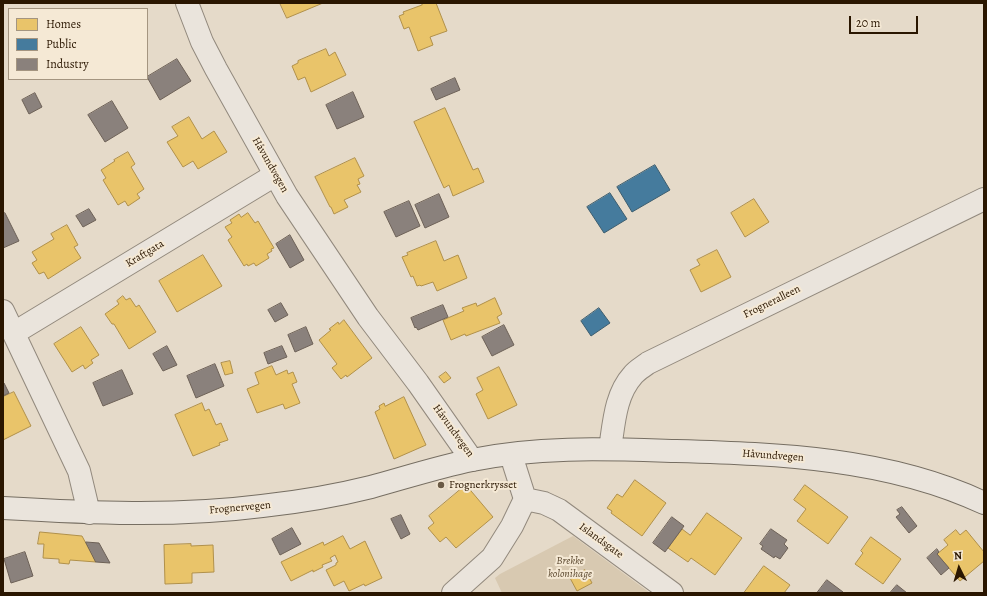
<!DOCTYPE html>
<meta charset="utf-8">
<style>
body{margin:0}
#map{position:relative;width:987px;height:596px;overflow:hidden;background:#e5dac9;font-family:Alegreya,serif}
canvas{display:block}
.frame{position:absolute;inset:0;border:4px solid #2a1600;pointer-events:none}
.legend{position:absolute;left:8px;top:8px;width:140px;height:72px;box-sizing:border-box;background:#f5e9d5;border:1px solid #a49580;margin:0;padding:5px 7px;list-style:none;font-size:12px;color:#2a1600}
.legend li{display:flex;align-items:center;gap:8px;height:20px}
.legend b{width:20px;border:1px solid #a49580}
.north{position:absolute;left:939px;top:548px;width:40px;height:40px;-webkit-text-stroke:3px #f5e9d5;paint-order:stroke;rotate:355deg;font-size:11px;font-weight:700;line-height:16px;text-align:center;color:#2a1600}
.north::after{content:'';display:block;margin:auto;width:14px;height:18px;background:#2a1600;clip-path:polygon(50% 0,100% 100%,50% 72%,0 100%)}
.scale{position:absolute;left:849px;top:16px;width:69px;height:18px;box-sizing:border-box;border:2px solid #2a1600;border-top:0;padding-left:5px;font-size:12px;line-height:14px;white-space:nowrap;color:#2a1600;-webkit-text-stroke:3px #f5e9d5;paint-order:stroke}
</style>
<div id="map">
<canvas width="987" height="596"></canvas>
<div class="frame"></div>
<ul class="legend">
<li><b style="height:11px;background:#e9c46a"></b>Homes</li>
<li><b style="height:11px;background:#457b9d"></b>Public</li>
<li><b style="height:11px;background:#8a817c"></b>Industry</li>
</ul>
<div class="north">N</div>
<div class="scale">20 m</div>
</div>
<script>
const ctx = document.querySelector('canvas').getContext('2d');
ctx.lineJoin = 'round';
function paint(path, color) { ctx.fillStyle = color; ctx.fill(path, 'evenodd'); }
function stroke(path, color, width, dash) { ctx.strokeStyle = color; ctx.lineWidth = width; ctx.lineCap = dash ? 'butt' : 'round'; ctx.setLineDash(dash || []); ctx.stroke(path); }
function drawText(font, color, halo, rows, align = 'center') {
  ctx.font = font + ' Alegreya,serif'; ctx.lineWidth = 4; ctx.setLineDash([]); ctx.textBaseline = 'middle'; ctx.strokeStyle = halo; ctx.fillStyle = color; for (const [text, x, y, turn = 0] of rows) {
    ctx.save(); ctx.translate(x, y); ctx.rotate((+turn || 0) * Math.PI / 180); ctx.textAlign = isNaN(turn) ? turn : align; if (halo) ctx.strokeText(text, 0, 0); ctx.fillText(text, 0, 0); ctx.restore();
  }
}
const green = new Path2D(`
 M573,536l77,57h-148l-7,-15 5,-4z`);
const homes = new Path2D(`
 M280,3h43l-36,15z
 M421,3h15l11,28 -17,6 3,8 -15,6 -9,-24 -5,2 -5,-13 5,-2 -1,-2 19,-7z
 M326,49l3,7 6,-4 11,23 -35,17 -6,-15 -7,3 -6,-14 6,-3v-2z
 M445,108l28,62 5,-2 6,14 -31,14 -4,-11 -5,3 -30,-66z
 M189,117l13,22 12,-8 13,21 -29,17 -5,-8 -10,6 -16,-25 11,-6 -6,-9z
 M128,152l7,12 -4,3 13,22 -7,5 3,4 -12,8 -3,-5 -7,4 -15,-25 3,-2 -5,-8 14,-9 -1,-1z
 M355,158l9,18 -6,3 2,5 -3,1 4,7 -17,8 4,7 -14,7 -3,-7h-1l-15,-30z
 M754,199l15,23 -24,15 -14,-24z
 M248,213l7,10 3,-2 16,27 -3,1 1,2 -5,3 2,4 -13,8 -2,-3 -6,3 -1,-2 -3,2 -16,-26 4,-3 -7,-10 7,-4 -2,-3 9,-6 2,3z
 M67,225l11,20 -4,2 7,11 -33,21 -4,-7 -5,2 -7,-11 5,-3 -5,-8 22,-13 -3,-5z
 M436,241l8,20 14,-6 9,23 -30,13 -4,-9 -12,4 -1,-1 -3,1 -4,-10 -2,1 -9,-20 6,-2 -1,-2z
 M717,250l14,27 -30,15 -11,-22 10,-5 -3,-5z
 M203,255l19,31 -45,26 -18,-31z
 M123,296l3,4 4,-2 6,9 3,-2 17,27 -27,17 -15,-25h-2l-7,-10 14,-10 -2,-3z
 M495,298l7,16 -5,3 3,6 -34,13 -1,-2 -14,6 -8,-20 21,-9 -2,-3 14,-5 1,3z
 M344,320l28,38 -25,19 -1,-2 -5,4 -9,-11 5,-4 -18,-24 12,-10 -2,-1 9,-7 1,2z
 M81,327l18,28 -8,5 2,3 -8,6 -2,-4 -11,7 -18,-28z
 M230,361l3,12 -8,2 -4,-12z
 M272,366l4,9 11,-5 1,4 5,-2 4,10 -5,2 8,19 -15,6 -2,-5 -26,9 -10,-24 12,-5 -4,-11z
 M499,367l18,38 -29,14 -12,-25 7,-4 -6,-12z
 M446,372l5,6 -7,5 -5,-6z
 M14,392l17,34 -28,14v-43z
 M404,397l22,48 -32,14 -19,-47 5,-3 -1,-3 5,-3 1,3z
 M202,403l3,8 4,-2 7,16 5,-2 7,17 -9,3 1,2 -27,11 -18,-41z
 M635,480l31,23 -24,33 -31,-23 1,-2 -5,-3 10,-14 5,3z
 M466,485l27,32 -37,31 -10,-11 -6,5 -12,-14 6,-5 -5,-7z
 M805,485l43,32 -20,27 -31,-23 9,-12 -12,-9z
 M707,513l35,25 -27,37 -24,-17 -3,4 -20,-14 14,-19 8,6z
 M956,530l4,5 6,-5 18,22v9l-24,20 -23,-27 11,-9 -4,-5z
 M40,532l42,4 14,26 -26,-2 -1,4 -10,-1v-4l-16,-1 1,-14h-6z
 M343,536l7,13 15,-8 17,37 -17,8 -1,-2 -15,7 -5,-10 -10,5 -8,-16 10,-5v-2l2,-1 -3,-7 -5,3 2,3 -10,4 1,2 -10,5v-2l-22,11 -10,-19 42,-20 1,3z
 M871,537l30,22 -18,25 -28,-20 8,-11 -2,-2z
 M191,544v2l22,-1 1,27 -22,1v10l-27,1 -1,-39z
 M764,566l26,19 -6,8h-40z
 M585,570l7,13 -15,8 -7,-13z`);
const public = new Path2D(`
 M655,165l15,25 -38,22 -15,-25z
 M610,193l17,26 -23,14 -17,-26z
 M599,308l11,15 -19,13 -10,-15z`);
const industry = new Path2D(`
 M177,59l14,22 -31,19 -13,-23z
 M455,78l5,12 -24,10 -5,-11z
 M353,92l11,25 -27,12 -11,-24z
 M35,93l7,14 -13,7 -7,-14z
 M112,101l16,27 -23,14 -17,-27z
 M439,194l10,23 -24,11 -10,-23z
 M409,201l11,25 -24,11 -12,-25z
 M89,209l7,11 -13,7 -7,-11z
 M5,213l14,28 -16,7v-34z
 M290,235l14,25 -14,8 -14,-24z
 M281,303l7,12 -13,7 -7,-12z
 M443,305l5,12 -30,13 -2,-3 -1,1 -4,-10z
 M504,325l10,20 -22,11 -10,-19z
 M306,327l7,17 -18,8 -7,-17z
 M167,346l10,19 -14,6 -10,-17z
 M282,346l5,11 -19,7 -4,-11z
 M215,364l9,22 -28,12 -9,-22z
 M122,370l11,24 -30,12 -10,-23z
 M3,383h1l5,10 -6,3z
 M902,507l15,19 -8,7 -13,-16 4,-3 -3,-4z
 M401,515l9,19 -9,5 -10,-20z
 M672,517l12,9 -19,26 -12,-9z
 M292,528l9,16 -21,11 -8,-16z
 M771,529l16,11 -3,4 4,4 -8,11 -5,-3 -1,2 -13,-9 2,-3 -3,-2z
 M86,542l13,1 11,20 -14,-1z
 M937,549l2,3 -2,2 12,14 -8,7 -14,-17z
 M25,552l8,24 -22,7 -7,-24z
 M827,580l16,12v1h-26z
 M897,585l10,8h-17z`);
const minor = new Path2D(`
 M3,311l76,160 10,42
 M14,333l261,-158
 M610,449c4,-26 5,-54 23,-74 4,-5 10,-8 15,-12l336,-164
 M525,499l19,4 15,7 113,83
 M453,593l39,-35 20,-32 13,-27 -14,-44`);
const tertiary = new Path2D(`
 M187,3l15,39 14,27 71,127 81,121 50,66 54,77`);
const secondary = new Path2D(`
 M3,508c86,5 173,9 259,-2 37,-4 73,-10 109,-19 33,-9 67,-20 101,-27 67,-14 136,-11 204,-9 104,3 212,7 308,52`);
const markers = [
 [441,485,4,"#6b5b46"]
];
const streetNames = [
 ["Håvundvegen",270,165,60],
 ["Kraftgata",145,254,-31],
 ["Frogneralleen",772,302,-26],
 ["Håvundvegen",453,431,54],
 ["Håvundvegen",773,456,4],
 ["Frognervegen",240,508,-5],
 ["Islandsgate",601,541,36]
];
const poiNames = [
 ["Frognerkrysset",449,485]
];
const parkNames = [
 ["Brekke",570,561],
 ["kolonihage",570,574]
];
paint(green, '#d8c9b1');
paint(homes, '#e9c46a');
stroke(homes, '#b0904a', 1);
paint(public, '#457b9d');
stroke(public, '#3d5d6e', 1);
paint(industry, '#8a817c');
stroke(industry, '#6d6157', 1);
stroke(minor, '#92897d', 24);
stroke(tertiary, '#92897d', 24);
stroke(secondary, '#766e62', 24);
stroke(minor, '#eae4dc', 22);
stroke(tertiary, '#eae4dc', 22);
stroke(secondary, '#eae4dc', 22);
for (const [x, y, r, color] of markers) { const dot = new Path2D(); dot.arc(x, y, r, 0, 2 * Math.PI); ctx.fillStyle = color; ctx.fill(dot); stroke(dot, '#f5e9d5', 1.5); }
drawText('11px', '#2a1600', '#f5e9d5', streetNames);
drawText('11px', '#2a1600', '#f5e9d5', poiNames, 'left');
drawText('italic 11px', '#5b482f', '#f5e9d5', parkNames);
</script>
